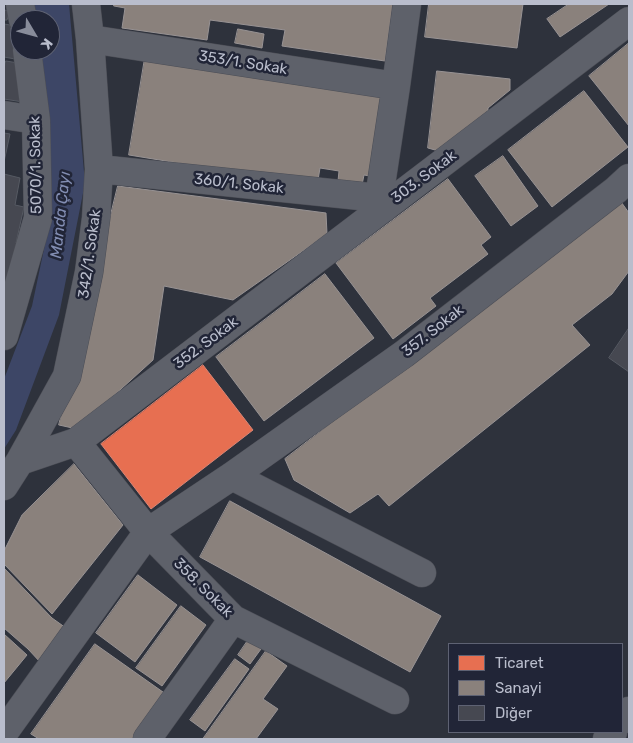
<!DOCTYPE html>
<meta charset="utf-8">
<style>
body{margin:0}
#map{position:relative;width:633px;height:743px;overflow:hidden;background:#2e323c;font-family:Rubik,sans-serif}
canvas{display:block}
.frame{position:absolute;inset:0;border:5px solid #b9bdcc;pointer-events:none}
.legend{position:absolute;left:448px;top:643px;width:175px;height:90px;box-sizing:border-box;background:#212537;border:1px solid #5e6273;margin:0;padding:6px 9px;list-style:none;font-size:15px;color:#b9bdcc}
.legend li{display:flex;align-items:center;gap:10px;height:25px}
.legend b{width:25px;border:1px solid #5e6273}
.north{position:absolute;left:10px;top:10px;width:50px;height:50px;box-sizing:border-box;background:#212537;border:1px solid #5e6273;border-radius:50%;rotate:127deg;font-size:14px;font-weight:700;line-height:20px;text-align:center;color:#b9bdcc}
.north::after{content:'';display:block;margin:auto;width:18px;height:22px;background:#888c9a;clip-path:polygon(50% 0,100% 100%,50% 72%,0 100%)}
</style>
<div id="map">
<canvas width="633" height="743"></canvas>
<div class="frame"></div>
<ul class="legend">
<li><b style="height:14px;background:#e76f51"></b>Ticaret</li>
<li><b style="height:14px;background:#8a817c"></b>Sanayi</li>
<li><b style="height:14px;background:#464851"></b>Diğer</li>
</ul>
<div class="north">K</div>
</div>
<script>
const ctx = document.querySelector('canvas').getContext('2d');
ctx.lineJoin = 'round';
function paint(path, color) { ctx.fillStyle = color; ctx.fill(path, 'evenodd'); }
function stroke(path, color, width, dash) { ctx.strokeStyle = color; ctx.lineWidth = width; ctx.lineCap = dash ? 'butt' : 'round'; ctx.setLineDash(dash || []); ctx.stroke(path); }
function drawText(font, color, halo, rows, align = 'center') {
  ctx.font = font + ' Rubik,sans-serif'; ctx.lineWidth = 5; ctx.setLineDash([]); ctx.textBaseline = 'middle'; ctx.strokeStyle = halo; ctx.fillStyle = color; for (const [text, x, y, turn = 0] of rows) {
    ctx.save(); ctx.translate(x, y); ctx.rotate((+turn || 0) * Math.PI / 180); ctx.textAlign = isNaN(turn) ? turn : align; if (halo) ctx.strokeText(text, 0, 0); ctx.fillText(text, 0, 0); ctx.restore();
  }
}
const water = new Path2D(`
 M30,4h39l16,179 -26,132 -43,115 -12,19v-70l28,-73 16,-76 -14,-180h16v-30h-19z`);
const shops = new Path2D(`
 M203,365l50,65 -102,79 -50,-65z`);
const industry = new Path2D(`
 M114,4h279l-8,57 -103,-15 3,-16 -75,-10 -3,20 -85,-12 3,-20 -11,-2z
 M429,4h94l-6,44 -92,-11z
 M569,4h40l-49,33 -13,-18z
 M238,29l26,5 -2,14 -27,-5z
 M629,43v83l-40,-50z
 M145,58l238,38 -13,80 -6,-1 -2,10 -24,-4 1,-10 -19,-3 -3,18 -188,-31z
 M437,71l73,8v11l-22,18v8l-46,36 -14,-4z
 M584,91l44,56 -76,60 -44,-57z
 M503,156l35,50 -27,20 -36,-50z
 M448,179l43,58 -10,8 7,9 -58,44 6,8 -43,33 -57,-76z
 M118,186l208,27 1,21 -94,66 -69,-14 -11,74 -76,69 -18,-4z
 M619,199l10,14v58l-17,23 -40,31 18,20 -201,161 -11,-12 -28,19 -56,-33 -9,-21z
 M325,274l49,64 -110,83 -48,-64z
 M74,464l49,61 -71,89 -48,-50v-13l18,-36z
 M230,501l211,115 -31,56 -210,-115z
 M4,568l48,50 14,10 -25,35 -13,-14 -24,-21z
 M138,575l39,30 -42,57 -39,-29z
 M181,606l25,19 -44,61 -26,-18z
 M4,634l23,21 -23,28z
 M249,639l12,10 -11,15 -12,-9z
 M95,644l75,53 -31,42h-100l-8,-5z
 M266,651l21,15 -24,33 15,10 -22,30h-53z
 M235,659l14,10 -44,62 -15,-11z`);
const building = new Path2D(`
 M4,10l6,1 -3,9h-3z
 M4,24l6,1 5,34 -11,-2z
 M6,61l12,2 5,39 -19,-3v-30z
 M4,133l6,1 -6,28z
 M4,174l16,4 -5,27 9,2 -8,36 7,2 -19,80z
 M629,328v44l-20,-14z`);
const minor = new Path2D(`
 M20,4l3,16
 M90,39l306,47
 M4,115l32,5
 M99,169l280,29
 M384,208l-5,-10 17,-112 11,-82
 M4,336l34,-118 -2,-98 -9,-70
 M76,442l72,90 85,87 162,81
 M20,461l56,-19 553,-421
 M232,476l190,97
 M4,486l16,-25 47,-85 22,-104 7,-54 3,-49 -9,-130 -4,-35
 M622,720l7,-9
 M5,731l143,-199 84,-56 172,-122 212,-164 13,-12
 M147,739l86,-120
 M607,739l6,-7`);
const streetNames = [
 ["353/1. Sokak",243,63,9],
 ["5070/1. Sokak",36,165,-91],
 ["303. Sokak",424,177,-37],
 ["360/1. Sokak",239,184,6],
 ["342/1. Sokak",90,254,-82],
 ["357. Sokak",433,331,-38],
 ["352. Sokak",206,343,-37],
 ["358. Sokak",203,588,45]
];
const waterNames = [
 ["Manda Çayı",61,215,-84]
];
paint(water, '#3d4666');
paint(shops, '#e76f51');
stroke(shops, '#d98676', 1);
paint(industry, '#8a817c');
stroke(industry, '#989394', 1);
paint(building, '#464851');
stroke(building, '#565a63', 1);
stroke(minor, '#4c4e56', 29);
stroke(minor, '#5e616a', 28);
drawText('15px', '#b9bdcc', '#212537', streetNames);
drawText('italic 16px', '#828db2', '#212537', waterNames);
</script>
